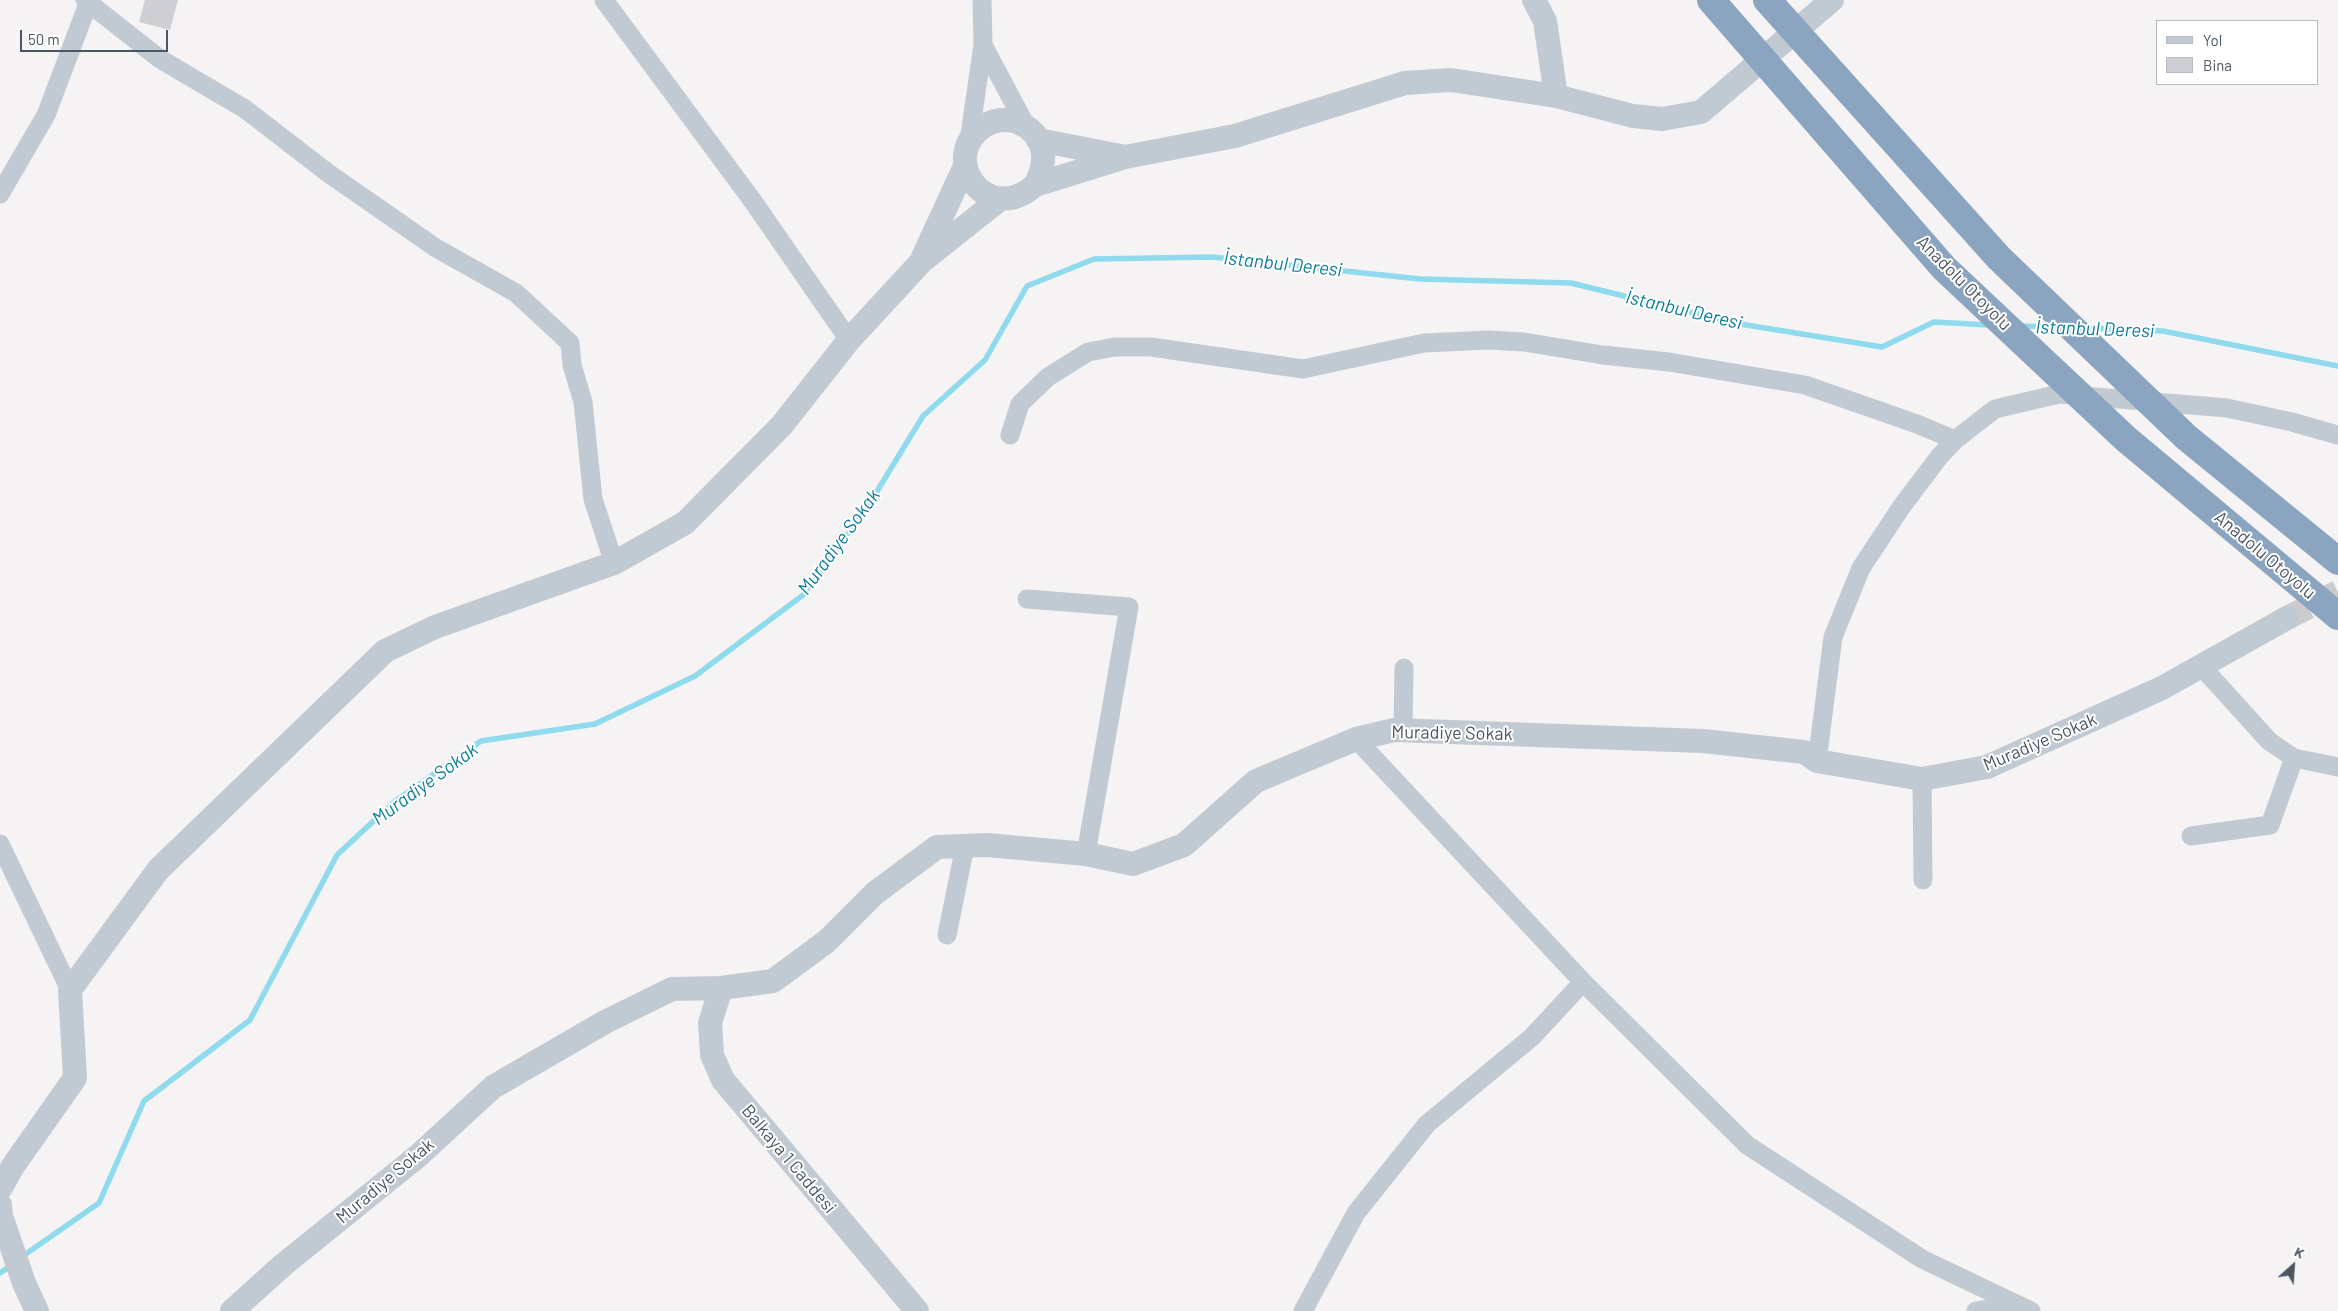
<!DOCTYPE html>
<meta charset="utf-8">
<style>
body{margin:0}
#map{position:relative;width:2338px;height:1311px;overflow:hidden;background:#f5f3f3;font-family:Barlow,sans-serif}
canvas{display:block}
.legend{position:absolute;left:2156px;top:20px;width:162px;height:65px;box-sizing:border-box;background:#fff;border:1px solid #b7bbc0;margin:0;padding:6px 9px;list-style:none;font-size:15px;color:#4a5661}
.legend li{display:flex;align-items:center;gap:10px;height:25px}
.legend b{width:25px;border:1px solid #b7bbc0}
.north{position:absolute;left:2268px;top:1241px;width:50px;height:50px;-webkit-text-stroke:4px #fff;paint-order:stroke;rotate:26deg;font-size:14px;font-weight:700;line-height:20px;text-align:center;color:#4a5661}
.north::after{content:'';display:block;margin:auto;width:18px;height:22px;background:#4a5661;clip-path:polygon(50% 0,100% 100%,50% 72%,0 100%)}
.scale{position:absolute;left:20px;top:30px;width:148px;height:22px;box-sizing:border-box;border:2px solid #4a5661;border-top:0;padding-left:6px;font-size:15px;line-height:18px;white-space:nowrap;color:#4a5661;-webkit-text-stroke:4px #fff;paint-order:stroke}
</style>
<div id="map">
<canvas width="2338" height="1311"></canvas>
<ul class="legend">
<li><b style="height:6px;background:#c1cad2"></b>Yol</li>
<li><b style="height:14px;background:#cdcfd5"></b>Bina</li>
</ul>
<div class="north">K</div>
<div class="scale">50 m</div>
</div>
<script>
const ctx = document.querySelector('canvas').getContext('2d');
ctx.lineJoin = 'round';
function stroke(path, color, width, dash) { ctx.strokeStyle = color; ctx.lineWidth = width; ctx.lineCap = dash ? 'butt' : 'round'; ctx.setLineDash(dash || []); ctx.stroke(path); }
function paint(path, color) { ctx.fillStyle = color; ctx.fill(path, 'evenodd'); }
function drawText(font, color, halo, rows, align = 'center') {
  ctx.font = font + ' Barlow,sans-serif'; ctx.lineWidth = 4; ctx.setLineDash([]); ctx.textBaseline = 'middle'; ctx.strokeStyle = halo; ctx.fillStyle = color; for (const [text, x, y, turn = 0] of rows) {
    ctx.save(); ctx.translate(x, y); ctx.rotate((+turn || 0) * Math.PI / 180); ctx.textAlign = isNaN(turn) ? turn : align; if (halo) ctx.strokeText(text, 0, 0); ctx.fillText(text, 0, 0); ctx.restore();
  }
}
const stream = new Path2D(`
 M2019,326l38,1
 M2086,328l77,3 175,35
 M20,1258l79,-55 45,-102 106,-81 87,-165 57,-53 87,-61 114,-17 100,-48 108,-81 65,-89 55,-90 62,-56 42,-74 67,-27 118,-2 208,22 151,4 163,40 148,24 52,-25 55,3
 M0,1273l13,-9`);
const building = new Path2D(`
 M145,0h33l-8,30 -31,-8z`);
const tertiaryTunnel = new Path2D(`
 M2287,618l51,-26`);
const minor = new Path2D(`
 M85,0l75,59 85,50 83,64 108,75 80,45 54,50 2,22 11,37 10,97 21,64
 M604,0l148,200 97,140
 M983,45l43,81
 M969,141l14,-96 -1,-45
 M0,194l46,-79 42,-111 4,-4
 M1010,435l10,-31 28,-27 40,-25 27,-5h36l152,22 121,-26 65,-3 35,2 79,13 66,7 136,23 112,39 38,16
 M1027,599l102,8 -43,247
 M2202,667l67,74 25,17 44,9
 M1403,730l1,-62
 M1356,739l227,243 164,163 175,114 109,52
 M1817,761l16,-124 28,-69 41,-62 37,-49 16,-17 40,-31 64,-15 168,14 65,14 46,13
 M1922,779l1,101
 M2191,836l79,-11 24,-67
 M0,844l70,146
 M947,935l18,-89
 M1303,1311l53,-98 71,-89 105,-87 51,-55
 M1976,1311l40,-7`);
const tertiary = new Path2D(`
 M1534,0l11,21 11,75
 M1038,140l83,16
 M1035,185c14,-25 11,-51 -18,-63 -11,-4 -24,-2 -33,4 -48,32 4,102 51,59l90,-28 110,-21 170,-53 46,-3 105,16 77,20 29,3 39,-7 131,-112
 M923,257l42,-91
 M721,988l-11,35 2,32 11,25 194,231
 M0,1189l13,-23 62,-88 -5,-88 88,-120 227,-219 50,-24 179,-64 71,-40 97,-98 67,-85 73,-79 78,-62
 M0,1205l1,11 23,67 13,28
 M232,1311l51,-46 135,-109 75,-69 112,-65 67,-33 49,-1 52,-7 54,-40 48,-48 62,-46 50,-2 99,9 47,10 51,-19 72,-64 100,-42 38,-9 309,11 101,11 13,9 105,18 65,-12 175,-79 125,-70`);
const motorway = new Path2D(`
 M1711,0l233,268 182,171 212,177
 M1767,0l232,258 187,179 152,124`);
const streetNames = [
 ["Anadolu Otoyolu",1964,283,45],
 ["Anadolu Otoyolu",2265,555,40],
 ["Muradiye Sokak",1452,733,1],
 ["Muradiye Sokak",2040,742,-23],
 ["Balkaya 1 Caddesi",789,1159,50],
 ["Muradiye Sokak",385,1181,-40]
];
const waterNames = [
 ["İstanbul Deresi",1283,264,6],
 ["İstanbul Deresi",1684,310,13],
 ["İstanbul Deresi",2095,329,2],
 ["Muradiye Sokak",839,542,-54],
 ["Muradiye Sokak",425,784,-36]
];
stroke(stream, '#90daee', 5.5);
paint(building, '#cdcfd5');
stroke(tertiaryTunnel, '#caccce', 24, [24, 12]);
stroke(minor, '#c1cad2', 19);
stroke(tertiary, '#c1cad2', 24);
stroke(motorway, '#8ba5c1', 28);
drawText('18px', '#4a5661', '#fff', streetNames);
drawText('italic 19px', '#0c7c9b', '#fff', waterNames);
</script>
